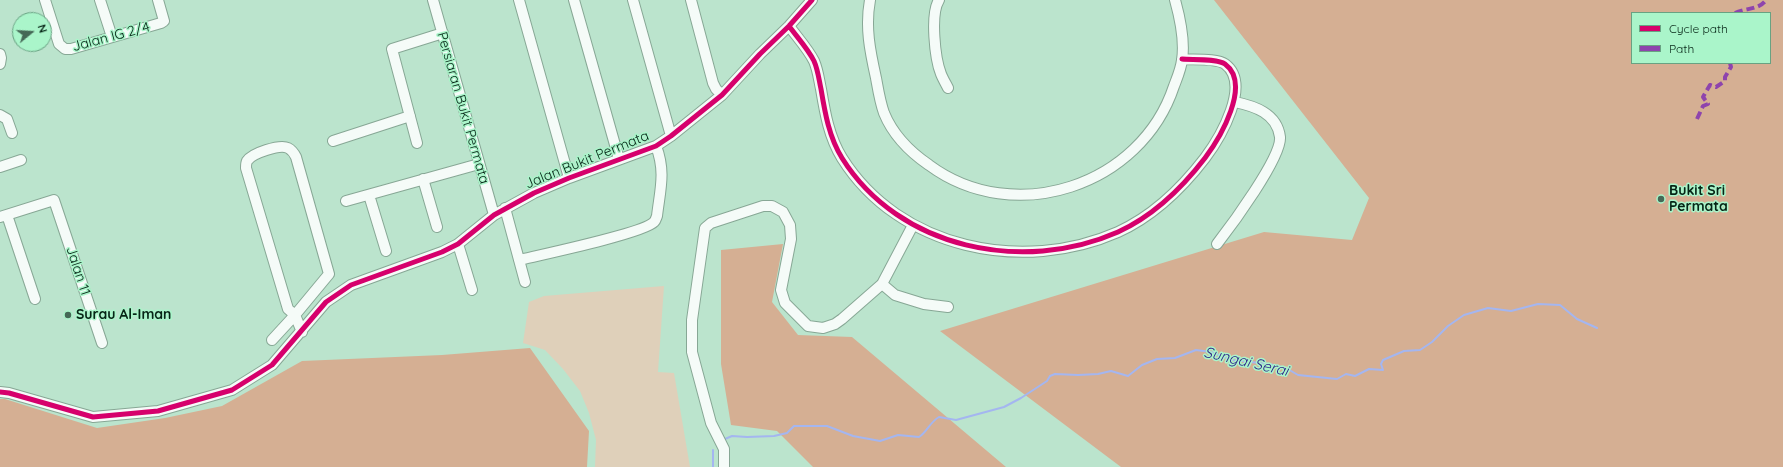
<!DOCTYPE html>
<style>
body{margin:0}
#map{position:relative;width:1783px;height:467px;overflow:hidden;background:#bbe4cd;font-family:Quicksand,sans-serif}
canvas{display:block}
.legend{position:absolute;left:1631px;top:12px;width:140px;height:52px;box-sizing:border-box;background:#aaf5ca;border:1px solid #68a282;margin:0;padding:5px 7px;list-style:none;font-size:12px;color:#062516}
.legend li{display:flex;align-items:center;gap:8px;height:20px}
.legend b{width:20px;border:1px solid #68a282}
.north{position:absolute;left:12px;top:12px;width:40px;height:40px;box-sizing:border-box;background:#aaf5ca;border:1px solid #68a282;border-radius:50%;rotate:72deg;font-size:11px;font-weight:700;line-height:16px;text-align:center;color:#062516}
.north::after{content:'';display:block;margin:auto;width:14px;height:18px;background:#456856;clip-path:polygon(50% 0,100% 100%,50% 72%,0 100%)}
</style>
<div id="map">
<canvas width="1783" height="467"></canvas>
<ul class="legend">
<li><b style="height:5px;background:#d6006c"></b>Cycle path</li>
<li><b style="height:5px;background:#8e44ad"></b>Path</li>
</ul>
<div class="north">N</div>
</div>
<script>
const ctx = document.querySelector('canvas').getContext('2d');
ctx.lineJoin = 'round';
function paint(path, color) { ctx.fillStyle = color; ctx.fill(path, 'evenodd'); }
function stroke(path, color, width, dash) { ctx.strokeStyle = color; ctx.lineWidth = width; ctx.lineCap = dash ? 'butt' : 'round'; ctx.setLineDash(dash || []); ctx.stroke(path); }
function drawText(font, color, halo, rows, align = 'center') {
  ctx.font = font + ' Quicksand,sans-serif'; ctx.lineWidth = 3; ctx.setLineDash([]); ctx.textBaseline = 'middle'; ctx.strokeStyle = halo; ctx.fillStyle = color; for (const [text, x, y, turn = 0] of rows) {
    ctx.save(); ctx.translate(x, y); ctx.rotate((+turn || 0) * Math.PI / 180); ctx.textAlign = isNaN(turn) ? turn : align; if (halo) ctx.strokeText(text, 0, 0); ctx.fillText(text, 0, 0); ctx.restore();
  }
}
const green = new Path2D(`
 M664,286l-6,86 16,1 16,94h-95l1,-27 -7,-27 -9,-22 -17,-22 -18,-19 -22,-7 6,-41 15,-6z`);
const forest = new Path2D(`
 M1214,0h569v467h-662l-181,-136 324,-99 88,8 17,-42zM1632,13h138v50h-138z
 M783,244l-11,58 26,33 54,2 154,130h-193l-36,-36 -46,-6 -10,-61v-114z
 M530,348l59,83 -2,36h-587v-68h5l92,29 68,-10 57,-12 80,-45 140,-6z`);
const stream = new Path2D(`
 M725,439l7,-3 15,1 27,-1 13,-3 7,-7h33l26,10 27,5 18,-6 21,2c8,-5 11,-15 20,-20l17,3 48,-13 17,-9 26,-17 3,-5 5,-2 23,1 20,-1 13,-3 17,5 14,-11 15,-6 18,-1 21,-8 15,2 21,8 37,4 17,4 12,7 39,4 9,-5 9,2 14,-7 14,1 -2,-6 2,-4 21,-9 16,-1 12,-8 16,-16 16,-11 24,-7 23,3 27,-7 22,1 17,14 20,9
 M713,450v17`);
const minor = new Path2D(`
 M45,0l14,44 6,5h6l90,-26 3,-2 -6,-21
 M100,0l12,37
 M433,0l61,215
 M519,0l50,178
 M574,0l45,159
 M633,0l38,136
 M691,0l22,83 3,6 6,6
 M870,0c-5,27 0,51 6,78 2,11 4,24 8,35 9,22 26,39 45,52 85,63 212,21 245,-79 3,-8 7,-17 8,-26 3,-19 -2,-42 -7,-60
 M939,0c-9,14 -4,59 2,74 2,5 5,10 7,14
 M789,26c8,11 19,23 25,35 4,9 5,19 7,28 4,24 8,48 21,69 57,91 181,116 276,74 35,-16 64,-44 87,-74 15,-20 47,-74 20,-94 -8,-6 -33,-4 -43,-5
 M0,54l1,4 -1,6
 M0,115l7,4 5,14
 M333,141l77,-25
 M417,143l-25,-94 51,-16
 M0,167l21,-7
 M423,179l14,48
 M369,195l17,56
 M346,201l133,-37
 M505,208l20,74
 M7,215l28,84
 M0,217l54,-17 48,143
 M458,244l14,46
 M1217,244c14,-18 65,-87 63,-107 -3,-24 -26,-31 -45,-35
 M519,260c21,-5 125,-27 135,-38 2,-2 2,-4 3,-6 3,-26 9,-44 -1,-70
 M882,284l13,11 29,9 24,3
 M272,340l23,-25 34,-41 -33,-117c-2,-4 -4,-7 -8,-9 -8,-4 -36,5 -41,13 -1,2 -1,5 -1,7l42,141 7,6 7,17
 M0,392l9,1 84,24 65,-6 74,-21 40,-25 54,-63 25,-17 91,-33 16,-8 36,-29 40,-22 35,-15 87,-32 15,-10 51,-41 38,-41 29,-28 23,-26
 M724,467v-18l-13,-26 -19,-71v-32l13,-92 6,-5 52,-17h9l11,6 7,13 1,14 -10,51 4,13 23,23 15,2 12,-4 7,-5 40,-35 31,-59`);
const quiet = new Path2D(`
 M1735,13c10,-5 24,-3 31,-13
 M1697,119l6,-13 5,-2 -5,-7 7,-12 6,2 9,-6v-4l6,-10 -1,-4`);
const cycleway = new Path2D(`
 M789,26c8,11 19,23 25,35 4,9 5,19 7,28 4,24 8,48 21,69 57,91 181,116 276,74 35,-16 64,-44 87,-74 15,-20 47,-74 20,-94 -8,-6 -33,-4 -43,-5
 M0,392l9,1 84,24 65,-6 74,-21 40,-25 54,-63 25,-17 91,-33 16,-8 36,-29 40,-22 35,-15 87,-32 15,-10 51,-41 38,-41 29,-28 23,-26`);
const markers = [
 [1661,199,4,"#456856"],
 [68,315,4,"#456856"]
];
const streetNames = [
 ["Jalan IG 2/4",111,37,-15],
 ["Persiaran Bukit Permata",463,108,74],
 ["Jalan Bukit Permata",587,160,-22],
 ["Jalan 11",78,271,72]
];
const poiNames = [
 ["Bukit Sri",1669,191],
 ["Permata",1669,207],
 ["Surau Al-Iman",76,315]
];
const waterNames = [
 ["Sungai Serai",1246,362,13]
];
paint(green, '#dfd0ba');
paint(forest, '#d5af93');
stroke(stream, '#a4b6f0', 2);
stroke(minor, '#87a795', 12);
stroke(minor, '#f5fbf8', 10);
stroke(quiet, '#8e44ad', 4, [8, 4]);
stroke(cycleway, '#d6006c', 5);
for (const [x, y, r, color] of markers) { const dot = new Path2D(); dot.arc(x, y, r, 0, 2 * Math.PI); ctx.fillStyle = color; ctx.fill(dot); stroke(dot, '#aaf5ca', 1.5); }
drawText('14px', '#062516', '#aaf5ca', streetNames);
drawText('bold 14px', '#062516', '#aaf5ca', poiNames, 'left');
drawText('italic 15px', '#2c1f88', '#aaf5ca', waterNames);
</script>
